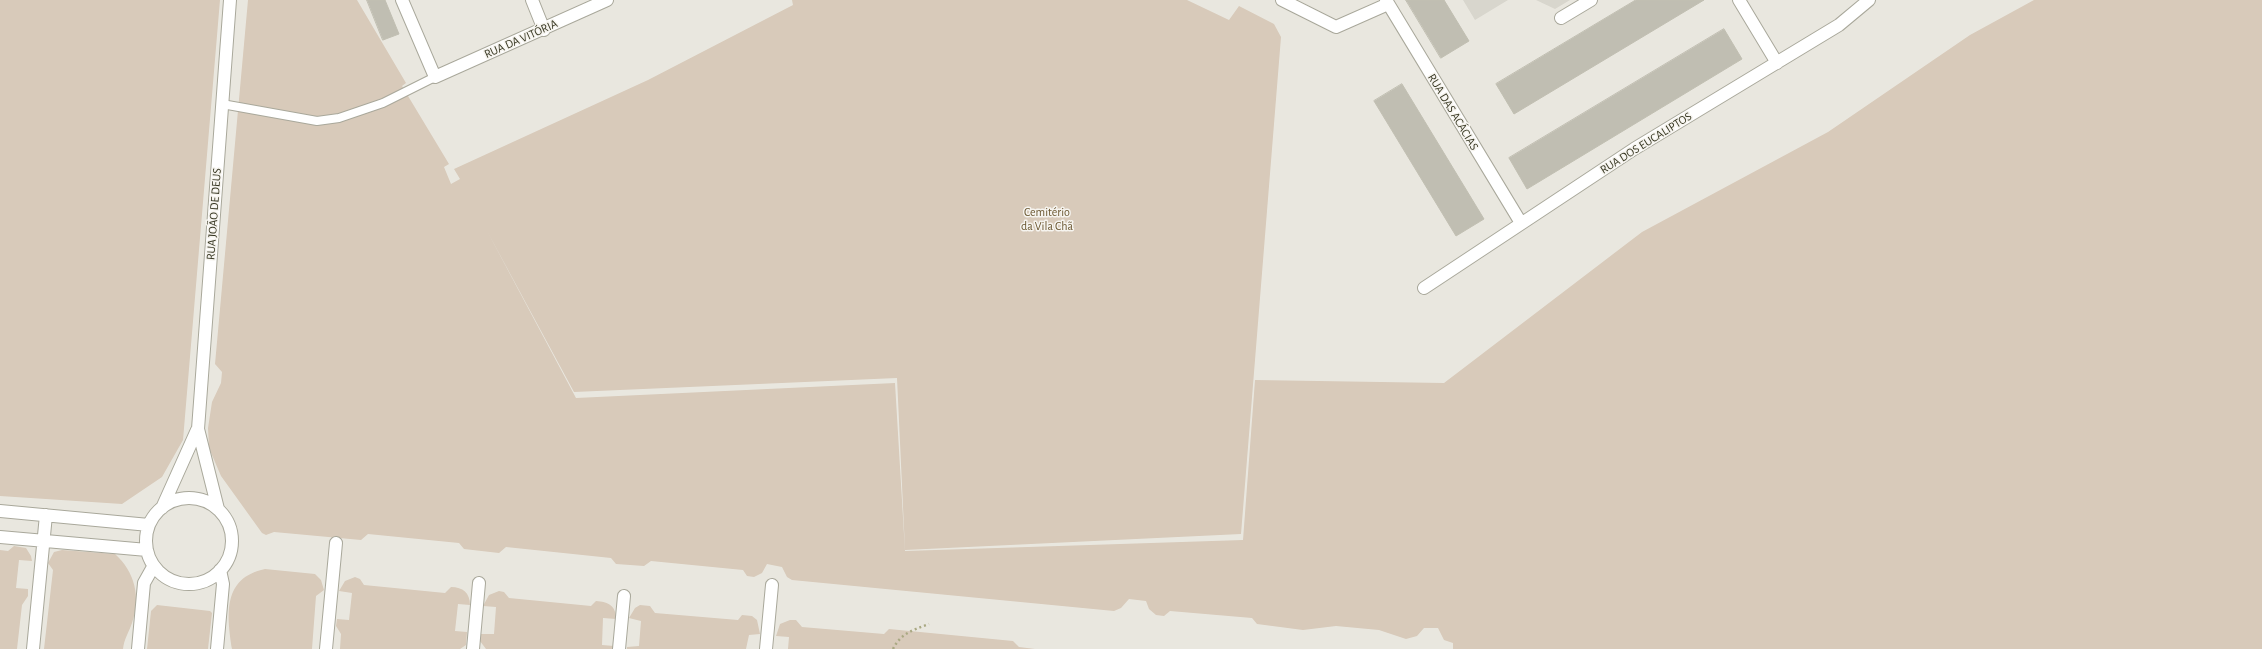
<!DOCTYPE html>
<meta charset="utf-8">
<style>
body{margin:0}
canvas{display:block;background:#e9e7df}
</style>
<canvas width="2262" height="649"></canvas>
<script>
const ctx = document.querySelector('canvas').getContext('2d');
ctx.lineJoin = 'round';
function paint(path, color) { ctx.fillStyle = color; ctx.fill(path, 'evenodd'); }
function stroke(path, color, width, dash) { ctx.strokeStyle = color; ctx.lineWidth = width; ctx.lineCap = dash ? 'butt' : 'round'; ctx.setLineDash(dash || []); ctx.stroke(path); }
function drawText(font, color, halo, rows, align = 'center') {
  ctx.font = font + ' "Alegreya Sans",sans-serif'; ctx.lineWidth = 3; ctx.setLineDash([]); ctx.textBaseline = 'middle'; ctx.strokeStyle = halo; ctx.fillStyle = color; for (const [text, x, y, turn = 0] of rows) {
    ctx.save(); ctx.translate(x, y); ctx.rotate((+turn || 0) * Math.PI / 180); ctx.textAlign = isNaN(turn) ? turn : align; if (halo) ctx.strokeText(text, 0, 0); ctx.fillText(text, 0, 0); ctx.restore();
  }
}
const built = new Path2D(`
 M1463,0h45l-33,20z
 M1536,0h34l-15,9z`);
const green = new Path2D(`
 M0,0h220l-37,440 -21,37 -40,27 -122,-8z
 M248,0h109l49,83 -4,3 47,78 -5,3 7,17 9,-5 -6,-10 194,-89 145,-75 -1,-5h395l42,20 10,-14 35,18 7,13 -40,497 -336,16 -8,-172 -323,14 -88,-163 90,169 319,-15 10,168 338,-11 12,-160 189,3 198,-151 186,-100 142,-97 64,-35h228v649h-809v-6l-9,-3 -6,-12h-14l-7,8 -11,3 -27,-9 -43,-4 -33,4 -46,-6 -5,-6 -82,-7 -6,5 -8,-1 -7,-6 -3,-8 -17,-2 -8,9 -7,3 -322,-31 -5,-3 -5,-10 -15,-3 -5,9 -8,4 -7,-1 -4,-6 -92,-9 -7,5 -28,-2 -5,-6 -105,-11 -7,6 -35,-4 -5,-6 -91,-9 -7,6 -87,-8 -8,3 -4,-2 -41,-57 -12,-28 -1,-20 4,-26 9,-19 1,-11 -7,-8z
 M14,546l12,2 5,8 1,5 -13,-1 -3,28 12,1v7l-6,9 -5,44h-17v-99l8,1z
 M62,550l53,4c20,18 26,43 17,69 -3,9 -8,16 -9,26h-79l9,-79 -5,-7 6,-11z
 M265,569l50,5 6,6 3,10 -8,6 -4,53h-80c-5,-34 -10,-71 33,-80z
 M355,577l5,2 4,6 81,8 6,-6c12,0 19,6 19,18l-12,-1 -3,27 12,1 -1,13 -6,4h-120l1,-15 -5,-8 1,-7 12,1 3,-27 -13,-2 6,-10z
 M499,591l5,1 5,6 82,8 5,-5c12,1 20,4 20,18l-13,-1 -1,27 12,1 1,3h-129l-6,-8v-7h14l2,-27 -13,-1 6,-11z
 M157,605l53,6 2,2 -4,36h-61l4,-38z
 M640,605l10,1 5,7 83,7 4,-5 10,1 5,4 3,14 -11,1 -3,14h-119v-2l12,-1 2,-25 -12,-3 6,-10z
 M790,620h6l6,7 82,7 5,-5 124,12 6,6 16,2h-247l1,-12 -13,-1 4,-12z`);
const building = new Path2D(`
 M367,0h18l14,34 -16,6z
 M1406,0h38l25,41 -28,17z
 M1636,0h68l-190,114 -18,-30z
 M1724,29l18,30 -215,130 -18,-31z
 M1402,84l82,135 -28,17 -82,-135z`);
const path = new Path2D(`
 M893,649c8,-16 20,-19 36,-25`);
const lane = new Path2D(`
 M222,104l95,17 22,-3 44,-15 52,-26`);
const street = new Path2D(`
 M402,0l33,77 172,-77
 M532,0l12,30
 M1282,0l54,27 52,-23
 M1386,0l135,223
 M1739,0l38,63
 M1561,18l30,-18
 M1424,288l210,-139 205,-124 30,-25
 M146 541a43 43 0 1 1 86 0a43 43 0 1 1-86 0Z
 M162,508l35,-78
 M218,509l-20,-80 32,-429
 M0,511l149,14
 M0,537l147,13
 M33,649l13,-134
 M138,649l6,-66 9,-16
 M217,649l6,-65 -3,-14
 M326,649l10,-106
 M473,649l6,-66
 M619,649l5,-53
 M766,649l6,-64`);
const streetNames = [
 ["RUA DA VITÓRIA",521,39,-24],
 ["RUA DAS ACÁCIAS",1453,112,59],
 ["RUA DOS EUCALIPTOS",1646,143,-32],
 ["RUA JOÃO DE DEUS",214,214,-86]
];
const parkNames = [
 ["Cemitério",1047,212],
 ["da Vila Chã",1047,226]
];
paint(built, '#d8d6cd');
paint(green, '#d8caba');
paint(building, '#c0beb2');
stroke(building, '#c1bfb2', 1);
stroke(lane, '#a9a89b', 10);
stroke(street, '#a9a89b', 14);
stroke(path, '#a9a882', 2.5, [2, 3]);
stroke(lane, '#fff', 8);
stroke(street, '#fff', 12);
drawText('12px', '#373722', '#f6f4ef', streetNames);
drawText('12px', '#6a5630', '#f6f4ef', parkNames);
</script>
